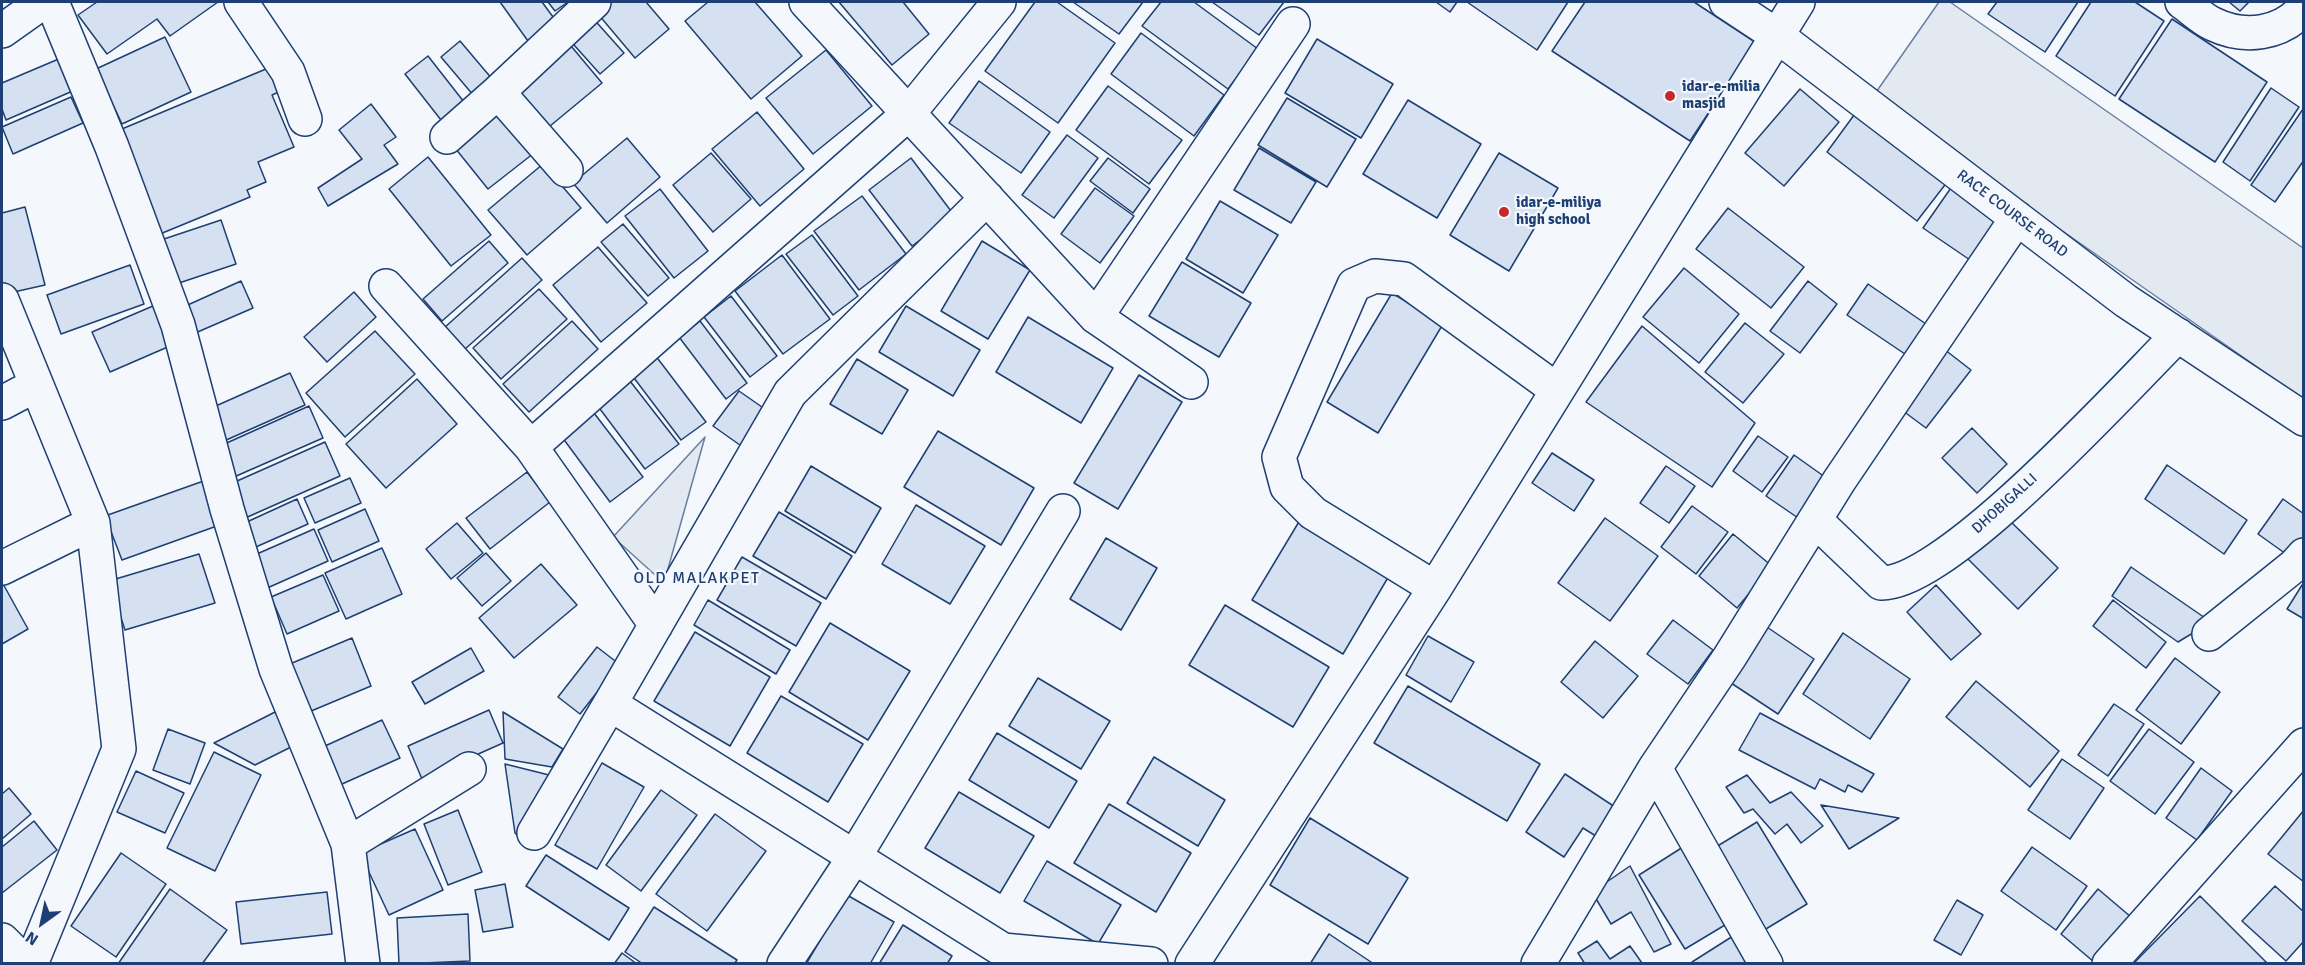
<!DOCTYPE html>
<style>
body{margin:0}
#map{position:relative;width:2305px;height:965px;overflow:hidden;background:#f4f7fb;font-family:Signika,sans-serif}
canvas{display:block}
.frame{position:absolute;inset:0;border:3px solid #1d3f73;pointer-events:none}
.north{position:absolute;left:12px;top:893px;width:60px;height:60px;-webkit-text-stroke:4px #f4f7fb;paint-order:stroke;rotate:213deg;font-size:16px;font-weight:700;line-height:24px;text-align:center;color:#1d3f73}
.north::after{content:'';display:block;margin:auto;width:21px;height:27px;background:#1d3f73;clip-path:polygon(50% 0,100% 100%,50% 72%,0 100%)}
</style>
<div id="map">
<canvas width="2305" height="965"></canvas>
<div class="frame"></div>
<div class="north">N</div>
</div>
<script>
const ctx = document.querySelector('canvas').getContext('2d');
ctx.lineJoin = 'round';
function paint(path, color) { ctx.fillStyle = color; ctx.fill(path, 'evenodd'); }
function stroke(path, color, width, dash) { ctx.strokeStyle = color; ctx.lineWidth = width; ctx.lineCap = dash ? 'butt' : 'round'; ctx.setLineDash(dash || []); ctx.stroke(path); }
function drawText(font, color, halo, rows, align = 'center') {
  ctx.font = font + ' Signika,sans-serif'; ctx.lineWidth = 4.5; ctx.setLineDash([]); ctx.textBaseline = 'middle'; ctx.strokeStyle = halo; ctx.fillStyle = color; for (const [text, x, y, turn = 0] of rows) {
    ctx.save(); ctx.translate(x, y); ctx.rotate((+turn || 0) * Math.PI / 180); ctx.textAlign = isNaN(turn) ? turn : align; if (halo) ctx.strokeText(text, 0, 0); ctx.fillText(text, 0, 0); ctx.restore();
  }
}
const green = new Path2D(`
 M1939,2h11l353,246v151l-431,-301z
 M705,437l-41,146 -51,-46z`);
const building = new Path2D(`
 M97,2h121l-48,34 -13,-17 -50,35 -29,-39z
 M500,2h42l14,19 -28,20z
 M548,2h20l-13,9z
 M600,2h46l23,27 -34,29 -42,-50z
 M708,2h47l47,54 -51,43 -66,-78z
 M839,2h64l26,32 -37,31z
 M1035,2h22l58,41 -57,80 -73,-52z
 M1073,2h70l-24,32z
 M1161,2h33l64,47 -30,40 -86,-63z
 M1212,2h72l-25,33z
 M1436,2h21l-7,10z
 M1467,2h101l-31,48z
 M1585,2h109l61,40 -65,99 -138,-90z
 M1997,2h81l-33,50 -57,-38z
 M2091,2h44l29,19 -49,75 -59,-40z
 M2229,2h20l-9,9z
 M590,15l34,38 -24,21 -34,-38z
 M2172,19l95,63 -52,80 -96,-63z
 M1141,33l83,62 -30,41 -83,-62z
 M165,37l26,55 -69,32 -26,-55z
 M1317,39l76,45 -32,54 -76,-45z
 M566,40l36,43 -58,48 -36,-43z
 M460,41l33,39 -19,16 -33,-39z
 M826,50l46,56 -59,48 -47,-56z
 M428,56l36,46 -23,18 -36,-46z
 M61,58l14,32 -69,30 -4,-11v-26z
 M278,64l10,24 -16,7 22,52 -36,15 8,20 -19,8 3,7 -90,37 -43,-103z
 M979,81l71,51 -29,41 -72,-50z
 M1108,86l74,54 -33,44 -73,-54z
 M2271,88l28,19 -49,74 -27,-19z
 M1800,89l39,33 -55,64 -39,-33z
 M71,97l12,26 -70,31 -11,-27z
 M1287,98l69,41 -29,48 -69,-42z
 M1408,100l73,44 -44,74 -74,-44z
 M371,104l25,33 -12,8 14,19 -70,42 -10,-18 44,-29 -23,-29z
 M496,108l38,45 -46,36 -37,-46z
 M2303,109l1,51 -29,42 -24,-17z
 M1857,111l91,70 -31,40 -90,-69z
 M757,112l47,57 -44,37 -48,-57z
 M1067,135l31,23 -44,60 -32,-23z
 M627,138l33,39 -53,46 -34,-40z
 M1259,148l57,34 -25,41 -57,-33z
 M711,153l40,46 -38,33 -40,-47z
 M1499,153l59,35 -49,83 -59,-36z
 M428,157l63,78 -40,31 -62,-77z
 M911,158l43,57 -42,31 -43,-56z
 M1108,158l42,31 -17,24 -43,-32z
 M543,164l38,44 -54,47 -39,-45z
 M1953,185l49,35 -29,42 -50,-34z
 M1095,188l39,28 -34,47 -39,-29z
 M660,189l48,62 -34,27 -49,-62z
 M862,196l44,58 -47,36 -45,-59z
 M1220,201l58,34 -35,58 -57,-34z
 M25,207l20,78 -40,9 -3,-14v-67z
 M1728,208l76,59 -33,41 -75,-59z
 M221,220l15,44 -60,20 -15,-44z
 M623,224l46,54 -21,18 -47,-54z
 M812,235l46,61 -25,19 -47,-61z
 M489,241l19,22 -66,58 -19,-22z
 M982,241l48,29 -42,69 -47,-28z
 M598,247l49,56 -46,39 -48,-57z
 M782,255l48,64 -47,35 -48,-63z
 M522,258l20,22 -78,70 -20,-22z
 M1182,262l69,41 -32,54 -70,-41z
 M130,265l14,39 -83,30 -14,-39z
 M1684,268l55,46 -40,49 -56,-46z
 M241,281l12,27 -60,26 -12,-26z
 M1808,281l29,23 -37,49 -30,-22z
 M1868,284l58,40 -21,30 -58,-39z
 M539,289l28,30 -66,60 -28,-31z
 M354,292l22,25 -49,45 -23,-25z
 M1392,293l51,31 -65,109 -51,-31z
 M731,296l46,60 -27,21 -46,-60z
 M153,306l17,40 -60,26 -18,-40z
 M906,306l74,44 -27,46 -74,-44z
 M1028,317l85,51 -32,55 -85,-51z
 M572,321l26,28 -69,63 -26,-28z
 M700,321l47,62 -21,16 -47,-62z
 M1745,323l39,31 -41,49 -38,-31z
 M1642,326l113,97 -43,64 -126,-85z
 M375,331l40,43 -70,63 -39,-44z
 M1940,346l31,24 -45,58 -31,-23z
 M655,355l51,67 -25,18 -50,-66z
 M857,359l51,31 -26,44 -52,-30z
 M290,373l15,32 -81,36 -15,-32z
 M1139,375l43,27 -64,107 -44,-26z
 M417,379l40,45 -71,64 -40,-44z
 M630,381l49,63 -34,25 -48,-64z
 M739,391l33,23 -25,36 -34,-24z
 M309,406l14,32 -89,39 -14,-31z
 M594,413l49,64 -33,25 -48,-65z
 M1972,428l35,36 -30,29 -35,-35z
 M938,431l96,57 -33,57 -97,-58z
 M1758,436l30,21 -26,35 -29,-21z
 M325,442l15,34 -97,43 -15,-34z
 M1552,453l42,27 -20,31 -42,-28z
 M1794,455l38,27 -28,40 -38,-26z
 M2167,465l80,55 -23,34 -79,-55z
 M811,466l70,42 -26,45 -70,-42z
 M1666,466l29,20 -26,37 -29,-20z
 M527,472l23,30 -60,47 -24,-31z
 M212,478l16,44 -106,38 -17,-44z
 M350,478l11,25 -46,20 -11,-25z
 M297,499l11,25 -59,26 -11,-24z
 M2283,499l21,15v31l-11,14 -35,-25z
 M916,505l69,41 -35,58 -68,-40z
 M1692,506l36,26 -32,42 -35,-27z
 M365,509l14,32 -47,21 -14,-32z
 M779,512l73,44 -26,43 -73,-43z
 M1303,515l90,54 -50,85 -91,-54z
 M2006,517l52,51 -40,41 -52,-52z
 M1605,518l53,38 -48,65 -52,-38z
 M457,523l26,30 -32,26 -25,-30z
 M314,529l14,32 -63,28 -15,-32z
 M1733,534l39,32 -35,42 -38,-32z
 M1106,538l51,30 -36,62 -51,-31z
 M382,548l20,46 -56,25 -21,-46z
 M486,553l25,28 -29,25 -25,-28z
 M199,554l16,49 -90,27 -16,-49z
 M742,557l79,46 -25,43 -79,-46z
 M541,564l36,41 -63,53 -35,-40z
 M2131,567l80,55 -33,20 -66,-46z
 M323,575l16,36 -52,23 -16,-37z
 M2,582l26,47 -26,15z
 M2304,582v37l-17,-10z
 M1936,585l45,49 -30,26 -44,-48z
 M708,600l82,50 -14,24 -82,-49z
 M2113,600l53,42 -20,26 -53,-42z
 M1225,605l104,62 -36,60 -104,-62z
 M1673,620l40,30 -25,34 -41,-30z
 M830,623l80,48 -42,69 -79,-48z
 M1761,623l53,36 -36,55 -53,-35z
 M695,632l75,45 -40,69 -76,-45z
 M1843,633l67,46 -40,60 -67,-45z
 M1428,636l46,26 -23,40 -45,-27z
 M352,638l19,48 -67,28 -19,-48z
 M1595,641l43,35 -35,42 -42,-36z
 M597,647l22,17 -39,50 -22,-17z
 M471,648l13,23 -59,33 -13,-22z
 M2175,658l45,34 -39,52 -45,-34z
 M1038,678l72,43 -29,48 -72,-43z
 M1976,681l83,70 -29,36 -84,-70z
 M1408,686l132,78 -33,57 -133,-78z
 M781,696l82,48 -35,58 -81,-49z
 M2114,704l30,20 -36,52 -30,-21z
 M281,709l18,34 -44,22 -41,-22z
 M489,710l14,33 -81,36 -14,-33z
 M503,712l60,37 -11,18 -47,-8z
 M1760,713l114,61 -12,18 -14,-7 -3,7 -25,-13 -5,10 -76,-39z
 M382,720l18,38 -69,31 -17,-38z
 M168,729l37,14 -15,41 -37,-14z
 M2149,729l45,33 -39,52 -45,-33z
 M997,733l80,48 -28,47 -80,-48z
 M214,752l47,23 -46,96 -48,-23z
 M1154,757l71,43 -27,46 -71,-43z
 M2062,759l42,29 -34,51 -42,-29z
 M602,763l42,24 -47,82 -42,-24z
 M505,764l44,11 -30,62 -4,-4z
 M2201,768l31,23 -35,49 -31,-22z
 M136,771l48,22 -19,40 -48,-21z
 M1565,774l53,35 -19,29 -16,-10 -19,29 -38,-25z
 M1747,775l23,28 21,-11 32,34 -22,17 -14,-19 -12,10 -22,-25 -9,4 -18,-26z
 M9,788l22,26 -29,25v-45z
 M661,790l36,25 -56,76 -35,-26z
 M959,792l75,44 -34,57 -75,-45z
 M1109,804l82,49 -35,59 -82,-49z
 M1821,805l78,13 -50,31z
 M458,810l24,62 -34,13 -24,-61z
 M2304,810v72l-36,-28z
 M715,814l51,37 -59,80 -51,-37z
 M1310,818l98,60 -40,66 -98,-59z
 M34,821l23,29 -55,43v-46z
 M1757,822l50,82 -51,31 -50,-82z
 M415,829l28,61 -54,25 -29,-62z
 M1683,847l47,75 -45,27 -46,-74z
 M2032,847l55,39 -31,44 -55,-39z
 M121,853l45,31 -50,73 -45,-31z
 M546,855l83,53 -20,32 -83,-54z
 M1047,861l74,44 -23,39 -74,-43z
 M1630,866l41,78 -17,8 -23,-40 -20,12 -19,-32z
 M505,884l8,43 -30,5 -8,-42z
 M2275,886l29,26v29l-18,20 -44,-40z
 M170,889l57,41 -25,34h-84z
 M2098,889l33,28 -37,45 -33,-28z
 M327,892l5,42 -91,10 -5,-42z
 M847,895l47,27 -24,42h-64z
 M2200,896l68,68h-135z
 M1957,900l26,15 -22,40 -27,-15z
 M654,907l83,53 -3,4h-91l-18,-12z
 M468,914l2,47 -71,3 -2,-46z
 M903,925l49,31 -5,8h-68z
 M1329,934l45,30h-64z
 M1733,936l18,28h-58l-1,-2z
 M1597,941l13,18 20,-13 12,17 -57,1 -7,-11z
 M622,953l15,11h-23z`);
const minor = new Path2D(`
 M52,2l60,145 66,178 49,184 49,160 72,175 15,120
 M241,2l47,70 17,47
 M806,2l290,315 95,65
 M1726,2l50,33 350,266 178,118
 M2182,2c10,7 20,17 31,22 31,15 68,11 91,-16
 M2,31l41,-29
 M498,92l96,-90
 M447,137l51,-45 68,78
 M987,198l-197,195 -180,311 393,246 148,14
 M386,286l145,161 125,178
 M2,300l91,223 26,226 -88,215
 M1096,317l197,-293
 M2,403l34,-18
 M531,447l377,-333 91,-112
 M1815,520l66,63c66,2 245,-196 297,-248
 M2,568l91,-45
 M1435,588l-122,-75 -26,-26 -8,-30 75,-172 21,-9 29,3 153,111
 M2209,634l86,-69 9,-10
 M1655,768l111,196
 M534,833l76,-129
 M348,844l121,-75
 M2,940l24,24
 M784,964l71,-108 208,-345
 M1192,964l243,-376 363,-586
 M1538,964l117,-196 74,-110 110,-177 178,-263
 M2109,964l195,-219`);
const markers = [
 [1670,96,6,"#c62828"],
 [1504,212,6,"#c62828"]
];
const poiNames = [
 ["idar-e-milia",1682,87],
 ["masjid",1682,104],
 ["idar-e-miliya",1516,203],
 ["high school",1516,220]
];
const streetNames = [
 ["RACE COURSE ROAD",2012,214,37],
 ["DHOBIGALLI",2005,504,-42]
];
const neighbourhoodNames = [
 ["OLD MALAKPET",697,579]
];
paint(green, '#e3e9f0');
stroke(green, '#687fa3', 1.5);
paint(building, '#d5e0f0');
stroke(building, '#1d3f73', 1.5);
stroke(minor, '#1d3f73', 36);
stroke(minor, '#f4f7fb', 33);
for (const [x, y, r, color] of markers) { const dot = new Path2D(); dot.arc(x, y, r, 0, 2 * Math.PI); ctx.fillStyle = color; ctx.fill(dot); stroke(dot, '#f4f7fb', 2); }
drawText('bold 15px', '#1d3f73', '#f4f7fb', poiNames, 'left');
drawText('15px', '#1d3f73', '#f4f7fb', streetNames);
ctx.letterSpacing = '1.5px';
drawText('16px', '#1d3f73', '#f4f7fb', neighbourhoodNames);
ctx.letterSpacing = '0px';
</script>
